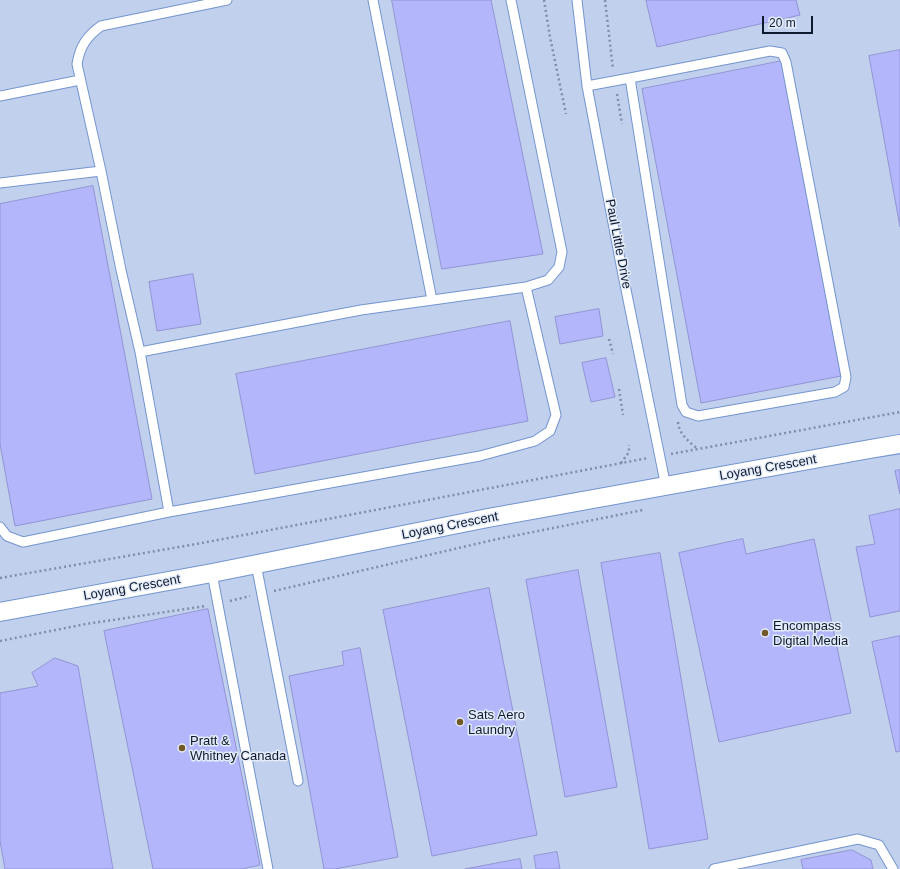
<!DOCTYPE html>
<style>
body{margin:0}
#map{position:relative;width:900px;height:869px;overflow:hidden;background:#d1dff8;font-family:Helvetica,sans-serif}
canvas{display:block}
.scale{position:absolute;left:762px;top:16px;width:51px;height:18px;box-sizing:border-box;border:2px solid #0d192f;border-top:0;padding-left:5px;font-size:12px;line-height:14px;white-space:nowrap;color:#0d192f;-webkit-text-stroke:3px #e4ecf9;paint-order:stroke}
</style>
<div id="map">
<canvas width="900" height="869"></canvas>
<div class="scale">20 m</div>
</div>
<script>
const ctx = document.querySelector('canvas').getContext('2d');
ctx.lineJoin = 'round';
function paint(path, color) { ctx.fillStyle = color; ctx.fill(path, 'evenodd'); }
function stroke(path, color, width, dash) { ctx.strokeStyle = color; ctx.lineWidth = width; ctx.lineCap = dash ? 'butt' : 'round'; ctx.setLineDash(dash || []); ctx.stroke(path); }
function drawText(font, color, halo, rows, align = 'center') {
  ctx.font = font + ' Helvetica,sans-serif'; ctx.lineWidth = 3; ctx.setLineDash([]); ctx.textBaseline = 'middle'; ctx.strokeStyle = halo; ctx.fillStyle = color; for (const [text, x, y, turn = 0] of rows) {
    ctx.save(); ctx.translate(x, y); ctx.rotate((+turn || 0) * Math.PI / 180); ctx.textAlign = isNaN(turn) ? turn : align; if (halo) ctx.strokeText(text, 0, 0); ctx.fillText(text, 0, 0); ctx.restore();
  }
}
const built = new Path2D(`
 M0,0h900v869h-900z`);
const building = new Path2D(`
 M392,0h99l52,254 -101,15z
 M649,0h147l4,15 -143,32 -11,-46z
 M900,50v177l-31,-171z
 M782,61l59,315 -140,27 -59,-314z
 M93,186l59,313 -137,27 -15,-82v-240z
 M193,274l8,50 -44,7 -8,-49z
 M599,309l4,27 -43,8 -5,-27z
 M510,321l18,100 -273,53 -19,-100z
 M606,358l9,39 -24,5 -9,-39z
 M900,470v24l-5,-23z
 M900,509v102l-30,6 -14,-70 19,-3 -6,-28z
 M743,539l3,15 68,-15 37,174 -132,29 -40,-189z
 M660,553l48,286 -59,10 -48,-286z
 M578,570l39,217 -52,10 -39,-217z
 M489,588l48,247 -105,21 -49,-246z
 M208,609l52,256 -18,4h-89l-49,-238z
 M900,636v115l-4,1 -24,-110z
 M360,648l38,209 -63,12h-11l-35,-193 55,-11 -2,-13z
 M55,658l23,8 35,203h-108l-5,-28v-148l38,-7 -6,-13z
 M852,850l19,10 2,9h-70l-2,-9z
 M557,852l3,17h-24l-2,-13z
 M520,859l2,10h-57z`);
const path = new Path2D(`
 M544,0l6,37 16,77
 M605,0l8,69
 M617,94l5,30
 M609,339l4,15
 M619,389l4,26
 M678,422c1,12 11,20 20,27
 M671,454l229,-42
 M621,463l8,-11v-7
 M0,578l202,-35 446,-85
 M274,591l219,-51 150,-30
 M230,601l20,-5
 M0,641l86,-17 119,-18`);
const lane = new Path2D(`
 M373,0l59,300
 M577,0l10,86 34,179 45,222
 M587,86l43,-8 140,-27 12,2 4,9 60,315 -2,10 -9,5 -137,24 -12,-4 -4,-7 -52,-327
 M0,96l80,-16
 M0,183l101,-12
 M140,352l221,-42 165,-23 22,-7 11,-13 3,-15 -51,-252
 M169,512l-29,-160 -19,-82 -20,-99 -24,-107c3,-18 10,-28 24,-38l126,-26
 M0,527l7,9 16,6 146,-30 311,-56 55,-15 15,-10 6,-16 -30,-128
 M256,564l42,217
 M212,573l56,296
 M714,869l144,-30 21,6 14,24`);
const street = new Path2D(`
 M0,612l212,-39 276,-55 382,-69 30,-5`);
const markers = [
 [765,633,4,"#71592a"],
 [460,722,4,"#71592a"],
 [182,748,4,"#71592a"]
];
const streetNames = [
 ["Paul Little Drive",618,244,79],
 ["Loyang Crescent",768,468,-10],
 ["Loyang Crescent",450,526,-11],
 ["Loyang Crescent",132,588,-10]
];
const poiNames = [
 ["Encompass",773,626],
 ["Digital Media",773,641],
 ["Sats Aero",468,715],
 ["Laundry",468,730],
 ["Pratt &",190,741],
 ["Whitney Canada",190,756]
];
paint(built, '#c1d0ec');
paint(building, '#b3b6fa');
stroke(building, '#9394d6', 1);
stroke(lane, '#7494d0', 11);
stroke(street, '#7494d0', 20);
stroke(path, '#818ea6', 2.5, [2, 3]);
stroke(lane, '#fff', 9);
stroke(street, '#fff', 18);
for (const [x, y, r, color] of markers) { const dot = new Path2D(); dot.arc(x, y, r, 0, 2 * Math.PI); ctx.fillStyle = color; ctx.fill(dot); stroke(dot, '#e4ecf9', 1.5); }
drawText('13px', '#0d192f', '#e4ecf9', streetNames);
drawText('13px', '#0d192f', '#e4ecf9', poiNames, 'left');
</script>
